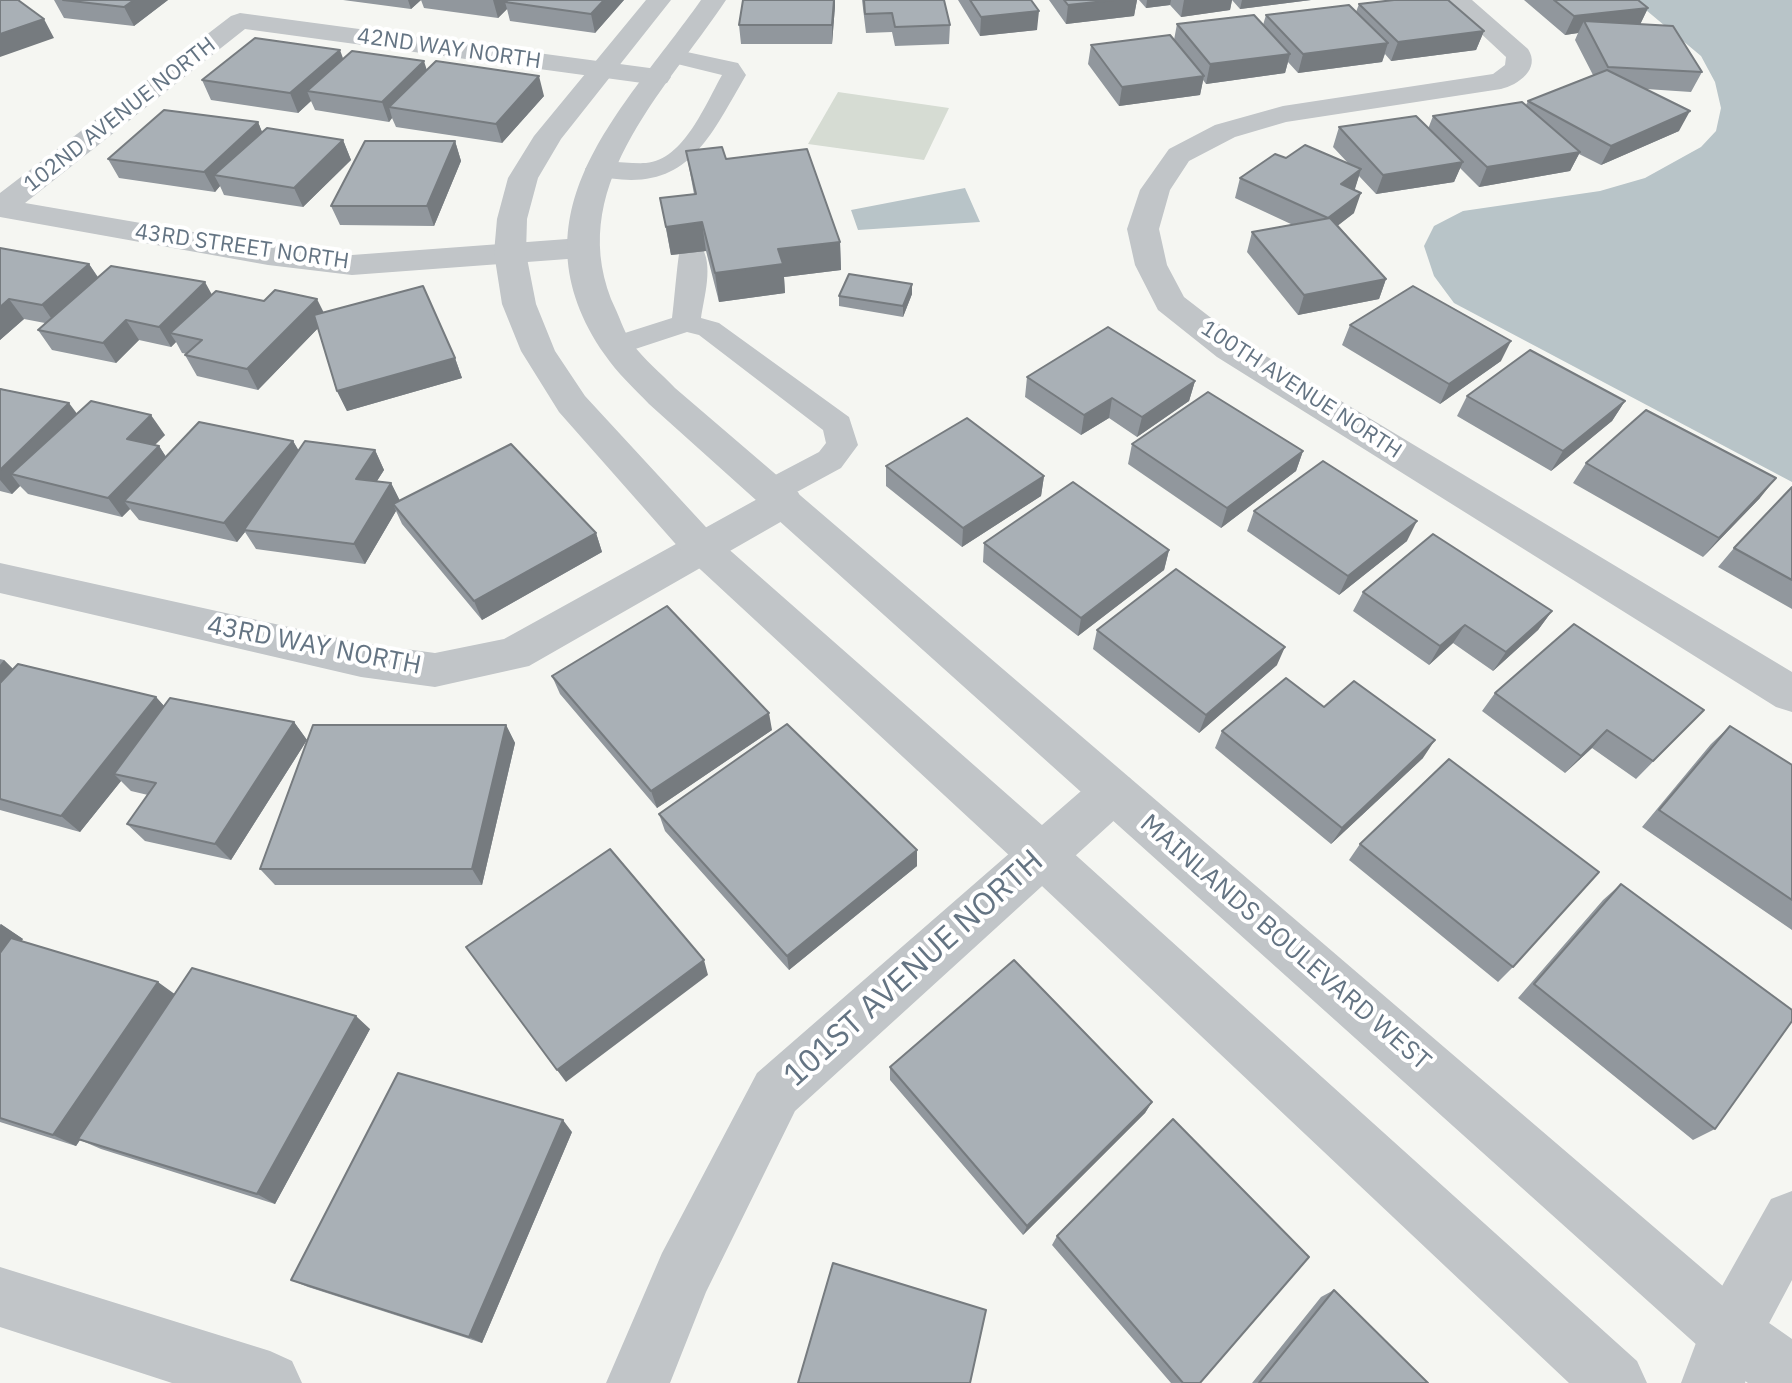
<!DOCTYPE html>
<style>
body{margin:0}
canvas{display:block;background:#f5f6f2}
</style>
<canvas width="1792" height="1383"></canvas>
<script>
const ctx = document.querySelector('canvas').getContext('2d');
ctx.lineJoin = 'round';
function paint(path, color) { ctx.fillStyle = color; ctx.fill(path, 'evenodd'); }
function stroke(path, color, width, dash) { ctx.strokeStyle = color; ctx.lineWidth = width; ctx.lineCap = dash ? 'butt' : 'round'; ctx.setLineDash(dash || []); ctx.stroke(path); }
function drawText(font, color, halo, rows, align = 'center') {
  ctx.font = font + ' "IBM Plex Sans",sans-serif'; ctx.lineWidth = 8; ctx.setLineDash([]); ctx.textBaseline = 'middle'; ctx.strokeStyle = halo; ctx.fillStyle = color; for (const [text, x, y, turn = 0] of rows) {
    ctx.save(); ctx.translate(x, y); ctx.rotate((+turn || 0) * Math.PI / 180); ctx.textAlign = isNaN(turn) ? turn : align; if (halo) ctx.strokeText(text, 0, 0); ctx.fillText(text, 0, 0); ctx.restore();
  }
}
const green = new Path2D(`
 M838,92l111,16 -25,52 -116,-16z`);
const water = new Path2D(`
 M1634,0h158v482l-338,-179 -20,-27 -10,-30 10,-20 29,-15 137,-20 45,-13 56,-31 15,-16 5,-23 -6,-26 -14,-26z
 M965,188l15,34 -122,8 -7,-20z`);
const service = new Path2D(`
 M673,49l65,14 8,12c-41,71 -62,123 -157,99l-4,-5 4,-5c18,-5 38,0 57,-1 38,-3 60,-60 76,-88l-57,-14 -3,-5 3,-5z
 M691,244l10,2c13,19 3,51 0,72l18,5 130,94 9,28 -17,23 -57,31 -12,4 -12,-4 -5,-8 5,-8 59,-31 7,-9 -3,-13 -124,-95 -12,-3 -70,23 -11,-2 -4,-7 4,-7 66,-21c2,-13 6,-68 9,-72z`);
const minor = new Path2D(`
 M1445,0h27l56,49c13,20 -10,36 -27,40l-215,33 -51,15 -46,24 -19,29 -11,39 8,36 17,32 57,44 551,331v40l-16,-5 -559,-350 -59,-47 -23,-45 -8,-36 13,-39 29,-41 46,-24 68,-19 210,-32 12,-9 1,-8z
 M240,13l417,56 10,2 4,6 -4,6 -10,2 -412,-56 -220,174 243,42 84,10 229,-17 11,3 5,7 -5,7 -11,3 -229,17 -84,-10 -268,-48v-24l231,-177z
 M784,488l14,4 5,10 -5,10 -269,154 -94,21 -74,-10 -361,-84v-30l361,80 74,10 69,-14 266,-147z
 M1113,772l17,6 6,14 -6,14 -335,305 -89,181 -36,91h-64l56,-130 95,-180 339,-295z
 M1792,1191v89l-35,66 -12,37h-64l27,-72 63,-112z
 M0,1267l270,84 22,10 10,22h-130l-172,-56z`);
const tertiary = new Path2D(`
 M646,0h25l-110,139 -23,39 -11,41 -1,34 10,51 19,47 30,45 131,142 343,302 578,521 10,22h-78l-544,-513 -337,-312 -129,-146 -38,-61 -19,-47 -8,-51 3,-34 11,-41 26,-42z
 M701,0h25c-62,93 -166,191 -110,310 5,11 9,24 16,33 12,17 29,30 43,45l1077,923 40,28v44h-44l-40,-28 -1059,-951c-15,-16 -32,-31 -44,-49 -98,-142 18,-244 96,-355z`);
const wall = new Path2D(`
 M54,0h114l-34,26 -70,-8z
 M343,0h78l-10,9z
 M421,0h203l-29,33 -85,-12 -3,-12 -9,9 -74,-10z
 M862,0h82l6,25 -1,19 -54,2 -3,-14 -26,1z
 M958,0h73l6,30 -57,6z
 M1049,0h88l-3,16 -68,8z
 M1139,0h172l-71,9 -8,-9 -2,10 -49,7 -11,-12 -24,3z
 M1524,0h114l10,8 -8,16 62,48 -11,20 -45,-3 33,42 -78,34 -22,-11 -9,17 -91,16 -19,-19 -6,14 -78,12 -17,-18 -5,14v23l-16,12 48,54 -7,20 -81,16 -51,-63 5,-20 41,-7 -58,-27 5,-20 46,-20 62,5 -15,-16 6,-20 89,2 5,-13 93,-11 2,-4 65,-26 -18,-35 3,-7 -13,2z
 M1359,4l125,27 -8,19 -85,11 -6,-7 -3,8 -84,11 -10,-11 -3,11 -79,11 -3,-4 -3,15 -81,11 -31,-42 3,-19 83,-5 3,-16 86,1 3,-10 90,-3z
 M835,6l-3,38h-91l-2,-19z
 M427,70l117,26 -42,47 -106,-16 -4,-9 -3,4 -74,-12 -4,-9 -13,12 -87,-13 -9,-20z
 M258,122l4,10 81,8 8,20 -48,47 -79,-12 -4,-9 -5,6 -96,-14 -11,-19z
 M455,141l6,20 -27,65 -94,-1 -9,-19z
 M686,151l40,8 114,83 1,28 -57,7 1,16 -66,9 -13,-51 -35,4 -11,-57 34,-4z
 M0,248l89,16 9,13 114,18 52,6 59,11 132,46 7,20 -115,33 -10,-20 -19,-63 -60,62 -61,-14 -12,-21 2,-1 -5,-1 -6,-11 -5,5 -32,-7 -23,23 -64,-13 -14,-20 7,-7 -21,-4 -24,21z
 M912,294l-9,23 -64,-11v-10z
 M1350,325l151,36 -61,43 -98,-59z
 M1027,377l168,4 -6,20 -52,36 -28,-19 -28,17 -56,-38z
 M0,388l77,26 88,21 -11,10 5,1 7,11 127,-16 6,10 76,-1 9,20 -7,11 14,2 9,18 196,32 6,19 -120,68 -80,-96 -6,-13 -31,53 -109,-15 -11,-17 -8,10 -98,-22 -9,-11 -8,8 -94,-23 -8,-8 -8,8 -12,-3z
 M1467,396l158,5 -13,20 -61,50 -94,-55z
 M1132,444l171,7 -7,20 -75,57 -93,-64z
 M1586,463l174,35 -57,59 -130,-74z
 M886,466l158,10 -3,20 -79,51 -76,-61z
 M1792,487v122l-74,-42 16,-19z
 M1254,511l153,30 -68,54 -92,-64z
 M984,543l185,7 -5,20 -86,66 -95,-74z
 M1363,592l189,19 -14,19 -45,41 -40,-28 -24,22 -76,-54z
 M1097,630l180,35 -78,68 -106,-84z
 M0,659l4,1 9,9 143,28 8,9 130,16 13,18 -76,120 -86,-19 -18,-17 21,-29 -17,-4 -10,-10 -41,51 -80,-22z
 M552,676l220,54 -115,78 -97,-114z
 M1495,693l209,17 -68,69 -44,-31 -27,25 -83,-62z
 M1324,707l99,51 -92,86 -116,-96 7,-17z
 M506,725l9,18 -33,142h-207l-15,-16z
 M1730,726l62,39v165l-150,-103 69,-83z
 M659,814l258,52 -128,104 -124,-139z
 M1360,844l153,123 -15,15 -149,-122z
 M1621,884l94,245 -22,11 -175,-142 85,-98z
 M0,924l23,15 -2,2 154,53 195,35 -95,175 -174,-55 -21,-9 -4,6 -76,-24z
 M890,1067l262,35 -7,11 -122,122 -133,-155z
 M572,1132l-90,211 -174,-56 -17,-7z
 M1057,1236l143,147h-29l-119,-138z
 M1334,1290l94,93h-176l69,-86z`);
const shadedWall = new Path2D(`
 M134,0h34l-34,26 -10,-19z
 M408,0h13l-10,9z
 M493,0h23l-11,2 2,7 -9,9z
 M604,0h20l-29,33 -4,-19z
 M834,0h1v6l-3,38v-19z
 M1114,0h23l-3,16 -68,8 2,-19z
 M1147,0h24l-1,5 -24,3z
 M1184,0h48l-2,10 -49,7z
 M1242,0h69l-71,9z
 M1648,8l-9,19 -55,-6 -6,12 -13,2 9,-19z
 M1039,11l-2,19 -57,6 1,-19z
 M44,19l10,19 -54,19v-23z
 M1484,31l-8,19 -85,11 7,-19z
 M1388,43l-6,19 -84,11 5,-19z
 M340,50l7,19 -40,22 4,10 -13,12 -8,-20z
 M1290,54l-5,19 -79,11 4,-20z
 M424,61l6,19 -41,27 3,11 -3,4 -7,-20z
 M539,76l5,20 -42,47 -6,-19z
 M1204,76l-4,19 -81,11 3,-19z
 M1690,111l-11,20 -78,34 10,-19z
 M258,122l8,20 -52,33 6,11 -5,6 -11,-20z
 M343,140l8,20 -48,47 -9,-19z
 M455,141l6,20 -27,65 -7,-20z
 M1580,152l-10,19 -91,16 8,-20z
 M1463,162l-9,20 -78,12 7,-19z
 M1361,169l-6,20 -21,15 7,-20z
 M1361,193l-7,20 -32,25 6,-20z
 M702,222l4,29 -35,4 -5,-28z
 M840,242l1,28 -57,7 1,16 -66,9 -4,-29 63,-24z
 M89,264l13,20 -46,41 -14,-20z
 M1386,279l-7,20 -81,16 6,-20z
 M205,282l11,20 -46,31 6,9 -5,5 -12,-20z
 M912,284v10l-9,23v-11z
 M9,299l15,20 -24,21v-33z
 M317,299l10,20 -69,71 -11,-21z
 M126,320l13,20 -23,23 -13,-20z
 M1511,341l-10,20 -61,43 9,-20z
 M455,358l7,20 -115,33 -10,-20z
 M1195,381l-6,20 -52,36 5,-20z
 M1112,398l-3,20 -28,17 3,-20z
 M1625,401l-13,20 -61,50 12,-20z
 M69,403l15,20 -73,51 9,12 -8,8 -12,-14v-10z
 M151,415l14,20 -24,24 -14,-20z
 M293,441l11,19 -60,70 1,2 -8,10 -13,-19z
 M159,446l13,20 -48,35 6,8 -8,8 -14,-19z
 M375,450l9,20 -18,28 -10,-19z
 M1303,451l-7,20 -75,57 6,-20z
 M1044,476l-3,20 -79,51 1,-19z
 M1776,478l-16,20 -57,59 16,-19z
 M391,483l10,20 -8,1 3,7 -31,53 -11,-20z
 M1417,521l-10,20 -68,54 9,-19z
 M596,533l6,19 -120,68 -8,-19z
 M1169,550l-5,20 -86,66 3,-18z
 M1552,611l-14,19 -45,41 13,-19z
 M1465,625l-12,18 -24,22 11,-19z
 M1285,647l-8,18 -78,68 7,-18z
 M4,660l19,19 -23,25v-39z
 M156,697l16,18 -58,59 7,7 -41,51 -19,-16z
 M769,713l3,17 -115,78 -6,-17z
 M294,722l13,18 -76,120 -16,-16z
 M506,725l9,18 -33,142 -10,-16z
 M1607,730l-15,18 -27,25 16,-17z
 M1435,740l-12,18 -92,86 11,-16z
 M917,850v16l-128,104 -2,-14z
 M1,924l22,15 -23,30v-43z
 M704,960l4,15 -142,107 -9,-12z
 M158,982l18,13 -100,151 -23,-11z
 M356,1016l14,13 -95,175 -18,-10z
 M1152,1102l-7,11 -122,122 4,-9z
 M563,1120l9,12 -90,211 -13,-6z`);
const building = new Path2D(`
 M0,0h18l26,19 -44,15z
 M63,0h71l-10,7z
 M508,0h96l-13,14 -86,-12z
 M743,0h91l-2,25h-93z
 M864,0h80l6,25 -55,2 -3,-14 -27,1z
 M970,0h61l8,11 -58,6z
 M1064,0h50l-46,5z
 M1394,0h54l36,31 -86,11 -39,-38z
 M1554,0h84l10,8 -74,8z
 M1349,5l39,38 -85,11 -37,-39z
 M1254,15l36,39 -80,10 -33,-40z
 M1584,21l89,5 29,46 -94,-5z
 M1170,35l34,41 -82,11 -31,-42z
 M255,38l85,12 -50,43 -88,-13z
 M352,51l72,10 -42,41 -75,-11z
 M436,61l103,15 -43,48 -107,-17z
 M1607,70l83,41 -79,35 -83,-45z
 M1522,102l58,50 -93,15 -54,-51z
 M164,110l94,12 -54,50 -96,-13z
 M1416,116l47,46 -80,13 -44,-48z
 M267,128l76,12 -49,48 -80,-13z
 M365,141h90l-28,65h-96z
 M1305,145l56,24 -20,15 20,9 -33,25 -88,-40 35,-24 11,4z
 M722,147l4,12 81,-10 33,93 -62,7 5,15 -68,9 -13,-51 -36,5 -6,-29 36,-4 -10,-43z
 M1330,218l56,61 -82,16 -52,-63z
 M0,248l89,16 -47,41 -33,-6 -9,8z
 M111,266l94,16 -46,45 -33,-7 -23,23 -65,-13z
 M849,274l63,10 -9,22 -64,-10z
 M423,286l32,72 -118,33 -23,-76z
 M1413,286l98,55 -62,43 -99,-59z
 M275,290l42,9 -70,70 -62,-14 17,-15 -32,-7 46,-42 48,10z
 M1108,327l87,54 -53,36 -30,-19 -28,17 -57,-38z
 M1530,350l95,51 -62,50 -96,-55z
 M0,389l69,14 -69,67z
 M1208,392l95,59 -76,57 -95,-64z
 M91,401l60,14 -24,24 32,7 -51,52 -97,-24z
 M1646,410l130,68 -57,60 -133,-75z
 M967,418l77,58 -81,52 -77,-62z
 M199,422l94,19 -69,82 -100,-22z
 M305,441l70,9 -19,29 35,4 -37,61 -110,-14z
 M511,444l85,89 -122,68 -81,-97z
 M1323,461l94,60 -69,55 -94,-65z
 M1073,482l96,68 -88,68 -97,-75z
 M1792,487v93l-58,-32z
 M1433,534l119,77 -46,41 -41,-27 -25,21 -77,-54z
 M1176,569l109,78 -79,68 -109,-85z
 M667,606l102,107 -118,78 -99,-115z
 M1574,624l130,86 -51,51 -46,-31 -26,26 -86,-63z
 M18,664l138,33 -95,119 -61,-17v-116z
 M1286,678l38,29 30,-26 81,59 -93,88 -120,-97z
 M170,698l124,24 -79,122 -88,-20 29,-41 -42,-9z
 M787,724l130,126 -130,106 -128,-142z
 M313,725h193l-34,144h-212z
 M1730,726l62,39v135l-133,-90z
 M1449,759l150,113 -86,95 -153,-123z
 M610,849l94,111 -147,110 -91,-123z
 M1621,884l171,126v11l-77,108 -181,-145z
 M11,938l147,44 -105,153 -53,-17v-165z
 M1014,960l138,142 -125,124 -137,-159z
 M192,968l164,48 -99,178 -179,-55z
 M398,1073l165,47 -94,217 -178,-57z
 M1173,1119l136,138 -109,126h-17l-126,-147z
 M833,1263l153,47 -16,73h-172z
 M1334,1290l94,93h-169z`);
const farStreetnames = [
 ["42ND WAY NORTH",449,49,8],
 ["102ND AVENUE NORTH",120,115,-38],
 ["43RD STREET NORTH",242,247,8],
 ["100TH AVENUE NORTH",1301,390,33]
];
const streetNames = [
 ["43RD WAY NORTH",314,646,11],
 ["MAINLANDS BOULEVARD WEST",1285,943,41]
];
const nearStreetnames = [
 ["101ST AVENUE NORTH",914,969,-42]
];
paint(green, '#d6dcd3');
paint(water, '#b8c4c8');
paint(service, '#c1c5c8');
paint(minor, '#c1c5c8');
paint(tertiary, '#c1c5c8');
paint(wall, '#91979d');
paint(shadedWall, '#767b7f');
paint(building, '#a9b0b6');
stroke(building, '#767b7f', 2);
drawText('22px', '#647483', '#fff', farStreetnames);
drawText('26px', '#647483', '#fff', streetNames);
drawText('32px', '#647483', '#fff', nearStreetnames);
</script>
